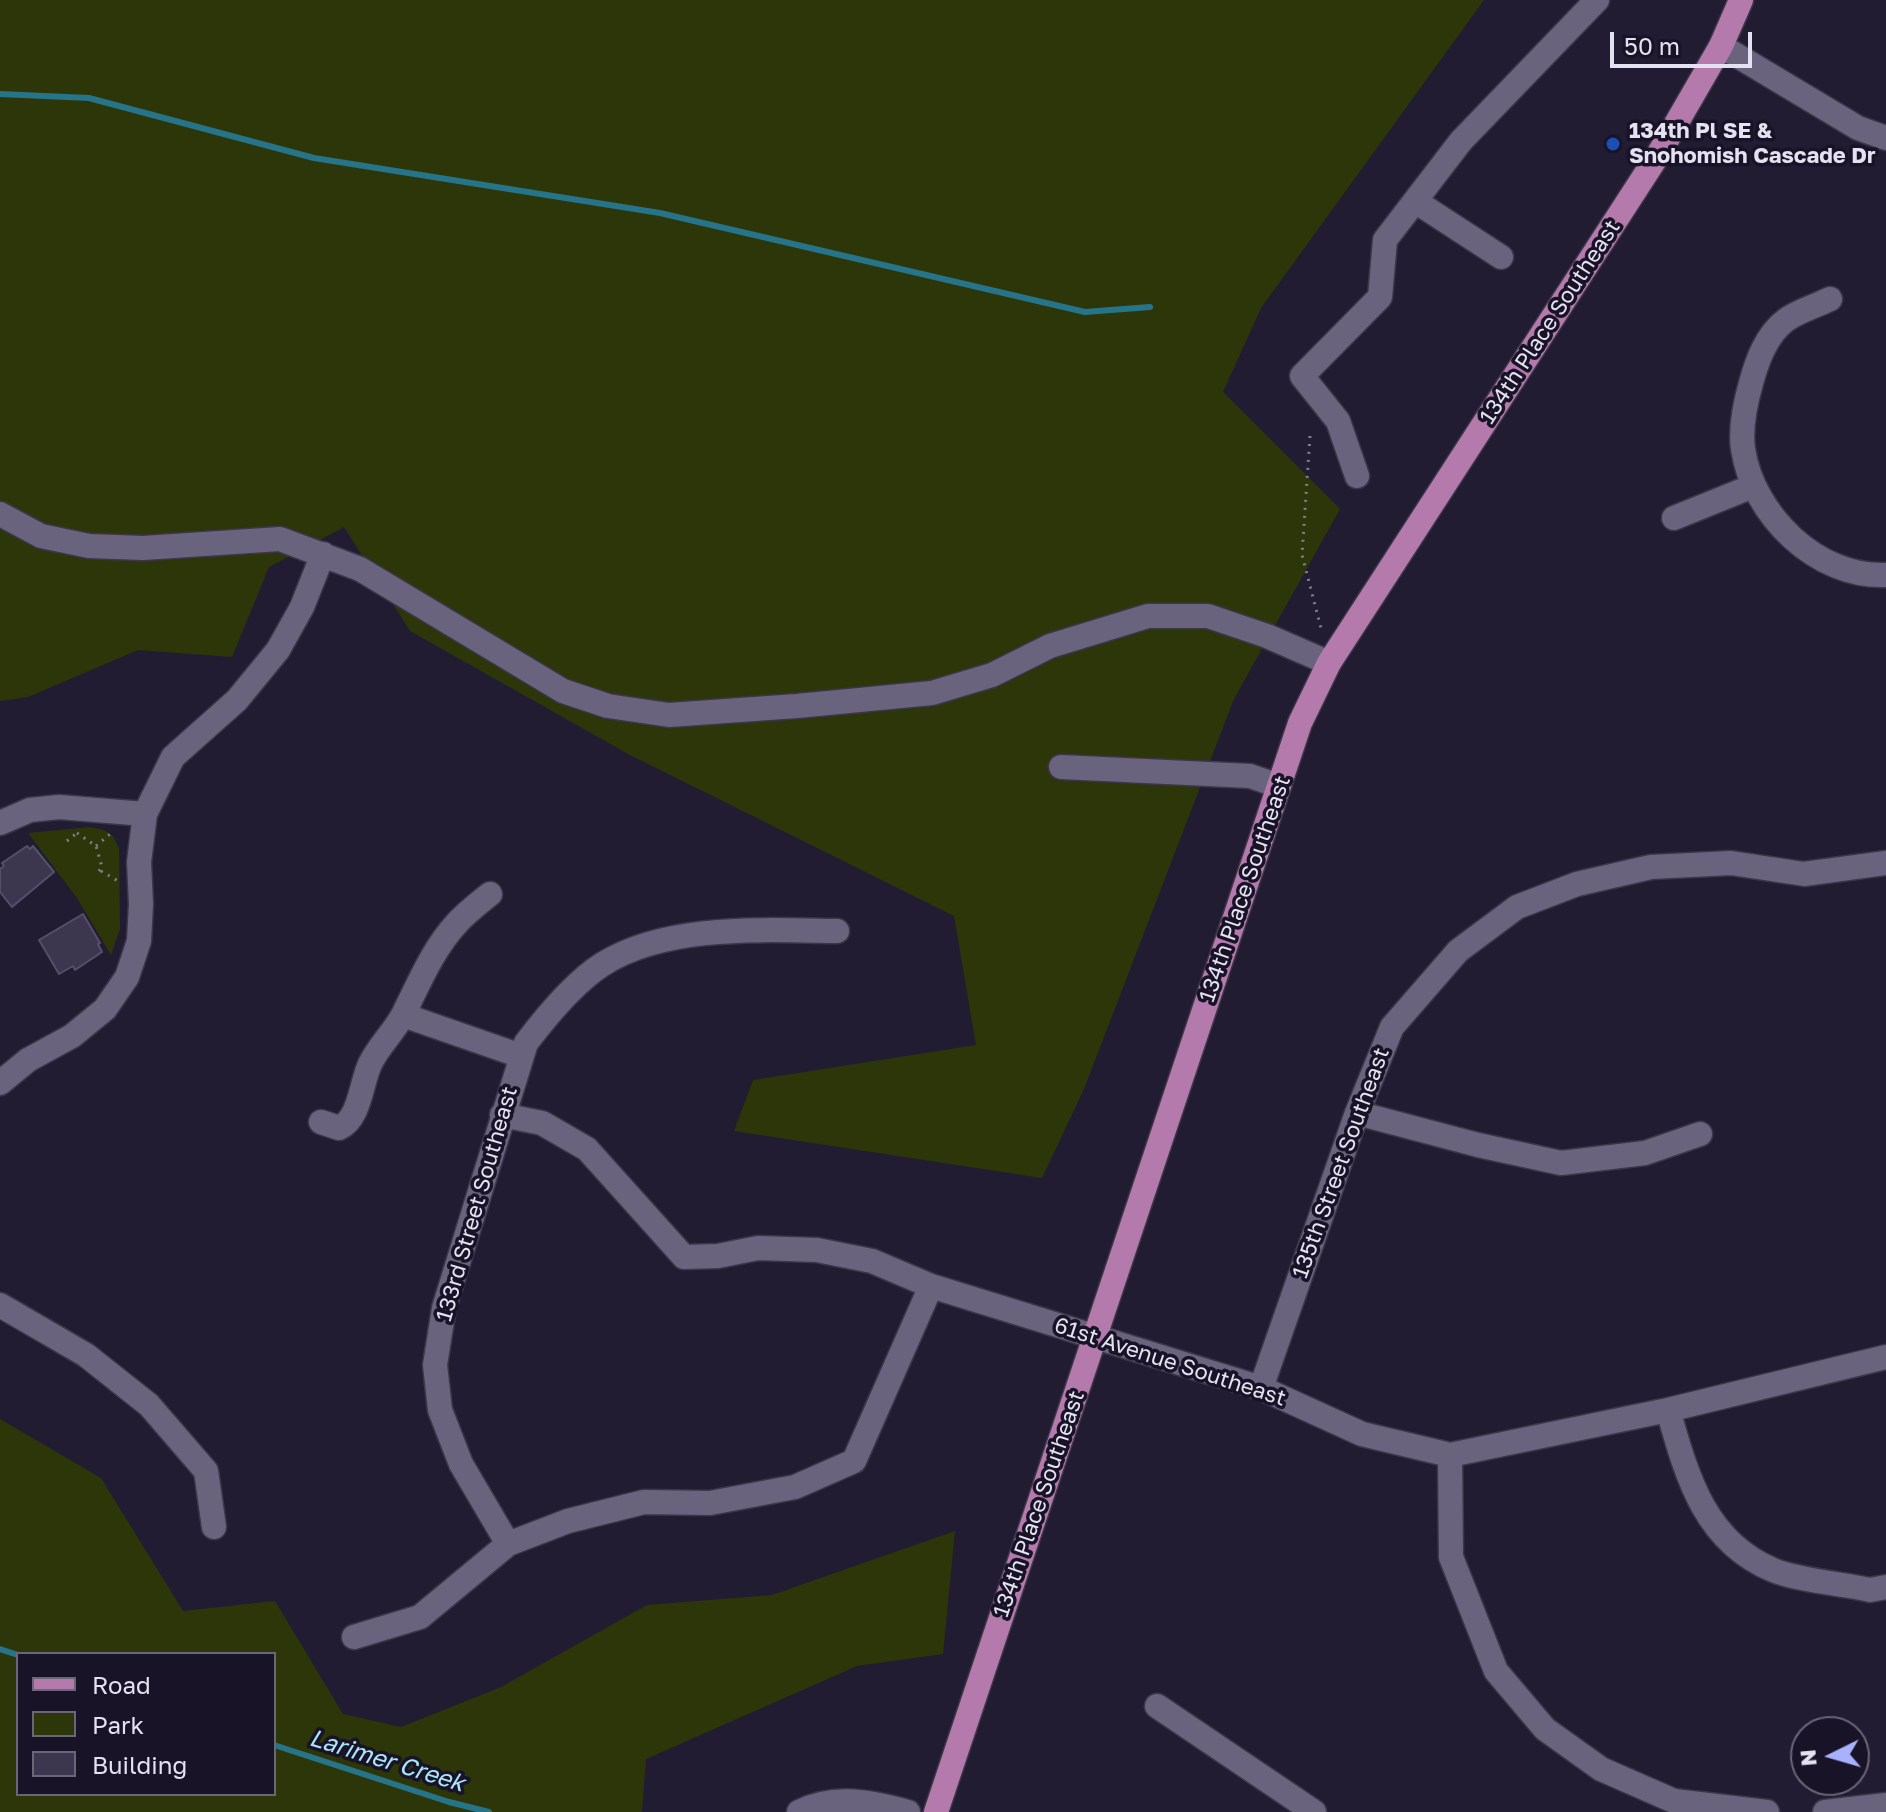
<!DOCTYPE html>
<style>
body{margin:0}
#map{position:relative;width:1886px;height:1812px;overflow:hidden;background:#221c32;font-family:"Golos Text",sans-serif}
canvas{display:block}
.legend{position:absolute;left:16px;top:1652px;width:260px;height:144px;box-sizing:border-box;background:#191328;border:2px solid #6a6578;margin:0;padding:10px 14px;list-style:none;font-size:24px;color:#e4e1f0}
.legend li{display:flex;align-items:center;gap:16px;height:40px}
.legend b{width:40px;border:2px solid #6a6578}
.north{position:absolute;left:1790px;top:1716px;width:80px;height:80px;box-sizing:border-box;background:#191328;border:2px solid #6a6578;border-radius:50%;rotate:265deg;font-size:22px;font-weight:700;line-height:32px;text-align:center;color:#e4e1f0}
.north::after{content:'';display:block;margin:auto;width:28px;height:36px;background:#a7b1fc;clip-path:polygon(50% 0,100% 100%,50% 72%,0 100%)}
.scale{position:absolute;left:1610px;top:32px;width:142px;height:36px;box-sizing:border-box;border:4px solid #e4e1f0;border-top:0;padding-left:10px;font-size:24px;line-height:28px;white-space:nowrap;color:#e4e1f0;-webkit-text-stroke:6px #191328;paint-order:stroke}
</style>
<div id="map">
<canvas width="1886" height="1812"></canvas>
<ul class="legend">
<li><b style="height:10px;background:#b47aac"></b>Road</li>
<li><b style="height:22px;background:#2d3608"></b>Park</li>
<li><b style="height:22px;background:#3d364f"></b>Building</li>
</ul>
<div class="north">N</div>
<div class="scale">50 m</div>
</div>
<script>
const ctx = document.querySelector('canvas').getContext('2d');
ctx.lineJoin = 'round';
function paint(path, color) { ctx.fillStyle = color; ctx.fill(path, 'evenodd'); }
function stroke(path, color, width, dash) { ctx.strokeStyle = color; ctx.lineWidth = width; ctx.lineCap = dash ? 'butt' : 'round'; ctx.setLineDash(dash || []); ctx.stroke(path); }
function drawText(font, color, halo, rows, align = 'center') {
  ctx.font = font + ' "Golos Text",sans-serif'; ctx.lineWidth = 7; ctx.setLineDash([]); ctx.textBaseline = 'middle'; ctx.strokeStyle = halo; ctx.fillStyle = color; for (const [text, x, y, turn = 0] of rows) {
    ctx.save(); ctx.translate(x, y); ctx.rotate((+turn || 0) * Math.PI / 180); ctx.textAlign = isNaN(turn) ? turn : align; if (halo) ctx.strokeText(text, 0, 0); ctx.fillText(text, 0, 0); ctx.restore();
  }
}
const green = new Path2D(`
 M0,0h1484l-223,308 -38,84 117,117 -106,190 -150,390 -42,89 -308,-47 19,-51 223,-35 -22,-129 -324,-161 -220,-124 -66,-104 -75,40 -37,90 -94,-7 -110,47 -28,4z
 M90,827l14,3 9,6 6,12 1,81 -9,26 -34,-57 -49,-65z
 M0,1419l101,59 82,133 92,-10 68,113 58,13 100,-40 146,-82 125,-10 183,-64 -12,123 -86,12 -211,93 -4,53h-642zM274,1654v140h-256v-140z`);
const stream = new Path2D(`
 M0,94l89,4 225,60 346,55 425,99 65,-5
 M0,1649l18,6
 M274,1745l175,57 40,10`);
const building = new Path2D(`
 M27,846l3,3 3,-3 21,26 -42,35 -12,-15v-23l4,-3 -2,-3z
 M83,914l17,29 -2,1 4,8 -27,18 -2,-4 -14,8 -20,-34z`);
const path = new Path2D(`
 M1310,436l-8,119 20,77
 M77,833l19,13 6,21 -6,8
 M67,841l10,-8
 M96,846l14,-12
 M101,871l17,10`);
const minor = new Path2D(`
 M1721,46l137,82 28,10
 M1415,201l86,56
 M1830,299c-14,7 -32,12 -44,21 -20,15 -29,41 -35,63 -6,21 -11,44 -8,66 10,66 74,129 143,126
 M1357,476l-19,-55 -36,-45 78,-79 5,-57 76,-99 136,-141
 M0,514l41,22 48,10 54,2 137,-9 80,30 203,122 45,15 61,9 128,-9 135,-13 60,-18 58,-29 98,-30h60l59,20 62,27
 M1674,518l79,-32
 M1061,767l189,9 29,10
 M0,823l30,-13 29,-3 86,7
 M403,1015l118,41
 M0,1083l28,-23 44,-24 33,-27 22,-32 12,-36 2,-37 -2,-42 6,-48 28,-57 64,-57 41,-50 24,-43 21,-53
 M1357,1113l121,32 83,18 84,-10 55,-19
 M502,1115l40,8 45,26 97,108 34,-1 40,-8 59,2 55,11 59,25 330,102 101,46 88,21 218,-45 218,-53
 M321,1122l18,6c21,-9 22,-45 31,-64 9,-19 25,-33 34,-51 16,-32 29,-64 53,-90 10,-11 22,-20 33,-29
 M0,1305l86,50 63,50 57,66 8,56
 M1261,1388l96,-275 35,-86 66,-76 59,-44 60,-23 74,-17 80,-4 73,11 82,-11
 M1668,1410c19,66 36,131 105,160 23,10 71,14 97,20l16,-3
 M1450,1455l1,102 45,114 49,58 56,40 73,32 93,11
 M508,1544l-47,-80 -21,-54 -5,-45 9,-57 82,-265c19,-25 50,-62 77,-79 64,-40 161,-34 234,-33
 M354,1637l66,-20 88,-73 60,-23 76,-19 66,1 85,-16 59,-26 77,-175
 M1157,1706l157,106
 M799,1812c36,-18 72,-10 109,0
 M1825,1812l61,-7`);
const major = new Path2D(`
 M936,1812l364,-1089 29,-60 329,-508 63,-109 20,-46`);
const markers = [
 [1613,144,8,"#1a4fb4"]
];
const poiNames = [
 ["134th Pl SE &",1629,131],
 ["Snohomish Cascade Dr",1629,156]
];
const streetNames = [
 ["134th Place Southeast",1550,322,-57],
 ["134th Place Southeast",1245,889,-71],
 ["135th Street Southeast",1341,1163,-70],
 ["133rd Street Southeast",477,1204,-74],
 ["61st Avenue Southeast",1170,1362,18],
 ["134th Place Southeast",1039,1504,-71]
];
const waterNames = [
 ["Larimer Creek",387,1761,17]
];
paint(green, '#2d3608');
stroke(stream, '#257489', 6);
paint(building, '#3d364f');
stroke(building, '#554f68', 2);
stroke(minor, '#3c3649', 27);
stroke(major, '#3c3649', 27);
stroke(path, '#817c8f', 3, [2, 6]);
stroke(minor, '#6a637e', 24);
stroke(major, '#b47aac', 24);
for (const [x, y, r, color] of markers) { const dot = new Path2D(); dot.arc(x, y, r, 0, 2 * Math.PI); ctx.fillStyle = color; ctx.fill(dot); stroke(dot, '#191328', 3); }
drawText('bold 22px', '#e4e1f0', '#191328', poiNames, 'left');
drawText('22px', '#e4e1f0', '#191328', streetNames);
drawText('italic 24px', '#aae6f9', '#191328', waterNames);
</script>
